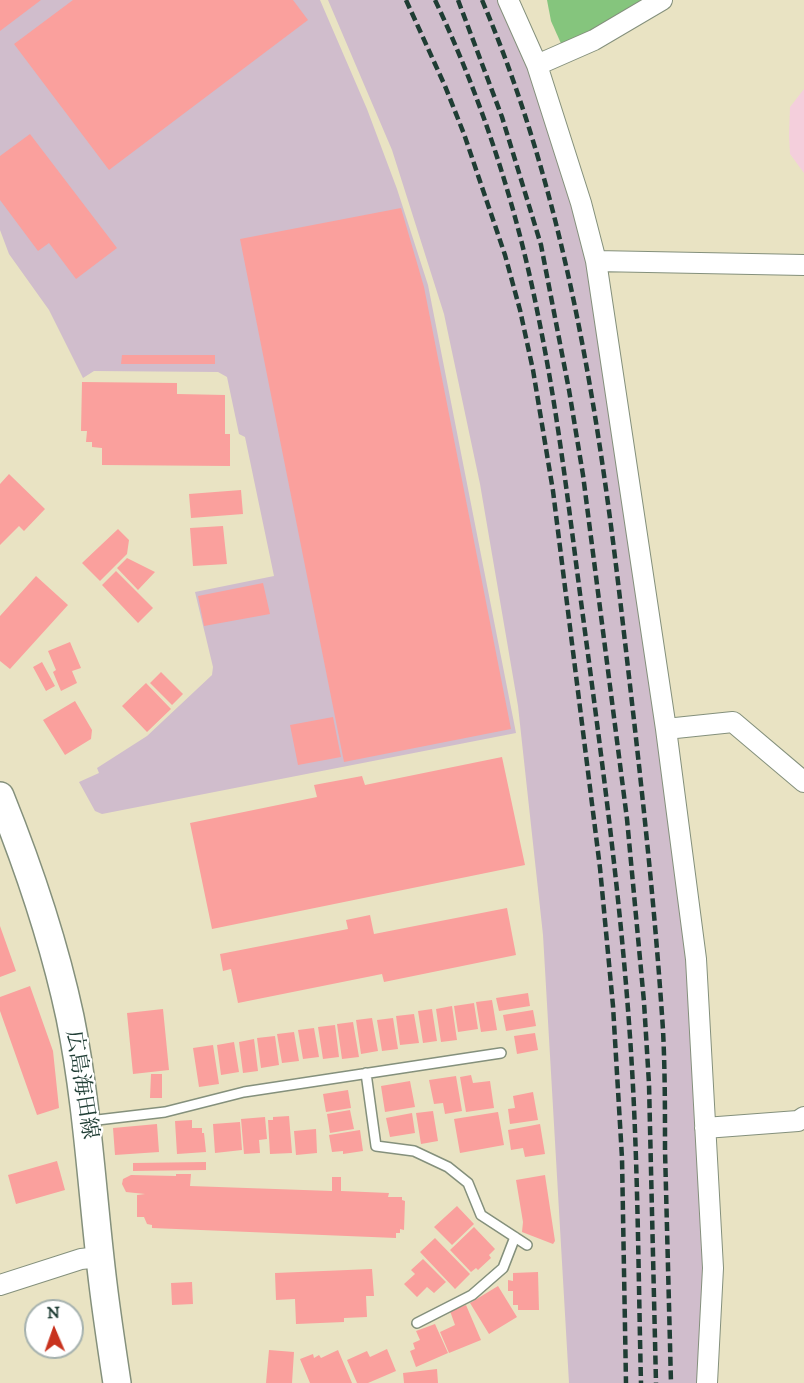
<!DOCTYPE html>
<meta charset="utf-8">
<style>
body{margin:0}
#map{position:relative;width:804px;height:1383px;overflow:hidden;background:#e9e3c3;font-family:"IM FELL DW Pica",serif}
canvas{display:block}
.north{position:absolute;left:24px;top:1299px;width:60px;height:60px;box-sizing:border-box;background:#fff;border:2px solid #a5b1ae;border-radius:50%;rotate:358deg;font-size:16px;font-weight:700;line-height:24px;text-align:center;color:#1f3d34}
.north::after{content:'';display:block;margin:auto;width:21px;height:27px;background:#c8321e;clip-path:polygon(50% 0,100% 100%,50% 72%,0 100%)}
</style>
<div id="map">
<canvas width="804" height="1383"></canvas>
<div class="north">N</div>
</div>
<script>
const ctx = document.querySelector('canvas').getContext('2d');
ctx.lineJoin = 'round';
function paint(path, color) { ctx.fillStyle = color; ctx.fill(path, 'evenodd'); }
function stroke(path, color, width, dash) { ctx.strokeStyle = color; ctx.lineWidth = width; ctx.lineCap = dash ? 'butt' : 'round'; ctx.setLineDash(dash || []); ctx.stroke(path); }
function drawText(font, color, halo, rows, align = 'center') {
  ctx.font = font + ' "IM FELL DW Pica","Noto Serif JP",serif'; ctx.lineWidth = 4.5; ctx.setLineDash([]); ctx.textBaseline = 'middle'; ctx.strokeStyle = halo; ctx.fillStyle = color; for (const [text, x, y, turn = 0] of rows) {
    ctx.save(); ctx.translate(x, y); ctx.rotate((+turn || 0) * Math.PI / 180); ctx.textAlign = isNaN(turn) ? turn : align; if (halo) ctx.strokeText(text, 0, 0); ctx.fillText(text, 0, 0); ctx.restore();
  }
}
const built = new Path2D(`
 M804,89v84l-14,-19 -1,-19 1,-28z`);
const industrial = new Path2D(`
 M0,0h320l47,109 30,80 31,96 88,448 -414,81 -7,-3 -16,-29 20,-9 -2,-5 50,-32 65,-61 1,-8 -18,-75 79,-16 -29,-139 -6,-3 -12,-57 -9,-5 -124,-1 -11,7 -34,-68 -40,-56 -9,-24z
 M328,0h171l31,73 35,105 22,87 98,660 18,328 -3,130h-131l-26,-448 -25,-229 -38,-222 -36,-170 -52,-164z`);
const green = new Path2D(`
 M547,0h97l-81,48 -12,-27z`);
const building = new Path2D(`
 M0,0h41l-41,31z
 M73,0h220l15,20 -199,150 -95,-126z
 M30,134l87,114 -41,31 -27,-36 -11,8 -38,-51v-44z
 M401,208l23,79 87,442 -167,33 -104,-523z
 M122,355h93v9h-94z
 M82,382l95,1v11l48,1v39h5v32l-128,-1v-17l-10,-1v-5h-6l1,-11h-6z
 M9,474l36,35 -21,22 -5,-5 -19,19v-61z
 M241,490l2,24 -52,4 -2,-24z
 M223,526l4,38 -34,2 -3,-38z
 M118,529l11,11 -2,14 -27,27 -18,-18z
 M127,558l28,14 -17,18 -21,-22z
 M116,571l37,37 -15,15 -36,-38z
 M36,576l32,29 -58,64 -10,-8v-45z
 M263,583l7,31 -66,12 -6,-30z
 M70,642l11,26 -9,3 5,12 -16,8 -8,-19 3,-2 -8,-19z
 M42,662l13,24 -9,5 -13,-24z
 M161,672l22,22 -11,11 -22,-22z
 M146,683l25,26 -24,23 -25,-26z
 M75,701l17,29 -1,9 -26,16 -22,-35z
 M333,717l8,40 -43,8 -8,-40z
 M502,757l23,108 -313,64 -22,-106 127,-26 -3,-12 48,-9 3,9z
 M507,908l9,47 -132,27 -2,-8 -144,29 -7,-34 -8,2 -3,-17 128,-25 -2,-9 24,-5 4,19z
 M0,926l16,45 -16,6z
 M30,986l23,65 6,57 -22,7 -37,-104v-14z
 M528,993l2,13 -31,5 -3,-13z
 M492,1000l5,30 -16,2 -5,-30z
 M474,1003l4,26 -20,3 -4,-26z
 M452,1006l5,34 -16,2 -5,-33z
 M163,1009l6,61 -36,4 -6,-61z
 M432,1009l5,32 -14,2 -5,-32z
 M533,1010l3,16 -30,5 -3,-16z
 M414,1014l5,29 -19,2 -4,-29z
 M372,1018l6,33 -17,3 -5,-34z
 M393,1018l5,31 -16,2 -5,-31z
 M353,1022l6,35 -17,2 -5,-35z
 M335,1025l4,32 -16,2 -5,-32z
 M314,1028l5,29 -16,2 -5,-29z
 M294,1032l5,29 -17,2 -5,-29z
 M535,1033l3,17 -21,4 -3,-18z
 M275,1036l4,29 -18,3 -4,-30z
 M254,1039l4,32 -15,2 -4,-31z
 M234,1042l5,30 -18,3 -4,-30z
 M213,1045l6,39 -20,3 -6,-39z
 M151,1074h11v24h-12z
 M471,1075l2,8 17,-2 4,27 -28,4 -6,-35z
 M456,1076l6,35 -17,3 -2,-11 -9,1 -5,-24z
 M410,1081l5,26 -30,5 -4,-26z
 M348,1090l3,18 -25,4 -3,-18z
 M533,1092l5,28 -28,4 -2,-15 7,-1 -2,-12z
 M350,1110l4,19 -24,4 -3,-19z
 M433,1111l5,30 -17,3 -5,-31z
 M498,1112l6,33 -44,8 -6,-34z
 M412,1113l3,20 -25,4 -4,-19z
 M289,1116l3,37 -22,1 -2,-34h5v-3z
 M265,1117l2,22 -8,1 1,13 -16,1 -3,-35z
 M192,1120v8h10v5h2l2,19 -29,2 -2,-33z
 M240,1122l2,28 -27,3 -2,-29z
 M157,1124l2,28 -44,3 -2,-27z
 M540,1124l5,30 -20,3 -2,-9 -12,2 -3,-20z
 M316,1129l1,24 -21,2 -2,-24z
 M360,1130l3,21 -20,3v-3l-11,1 -3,-17z
 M57,1161l8,29 -49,14 -8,-29z
 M206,1162v8l-73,1v-8z
 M176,1174h15l-1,12 142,5v-14h9v14l48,2 -1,4h14v3l3,1 -1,29 -4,-1v4h-4v5l-244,-10v-3l-5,-1 -3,-7h-7v-22l8,-1 -19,-2 -4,-8 1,-5 8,-4 45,1z
 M545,1175l10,66 -2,3 -31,-12 1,-10 -7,-42z
 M457,1206l17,18 -22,21 -18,-18z
 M474,1227l21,22 -6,6 2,3 -13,12 -2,-2 -5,4 -21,-22z
 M435,1238l35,36 -15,15 -35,-37z
 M423,1259l23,23 -12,11 -7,-6 -10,10 -13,-13 11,-10 -4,-4z
 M372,1269l2,27h-8l1,21 -23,1v4l-48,2 -1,-25 -19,1 -1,-27z
 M538,1272l1,38h-21v-5h-5v-14h-5v-11l5,1v-8z
 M192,1282l1,22 -21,1 -1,-22z
 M498,1286l19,31 -28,17 -19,-31z
 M466,1305l15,35 -32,13 -9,-21 15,-7 -5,-14z
 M435,1324l13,29 -32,14 -6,-16 5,-2 -2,-6 7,-3 -4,-9z
 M387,1349l9,22 -28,12h-11l-10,-23 20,-9 3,6z
 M269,1350l25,2 -2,31h-26z
 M338,1350l14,33h-42l-10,-24 13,-5 1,4 5,-3 2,3z
 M437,1369l1,14h-34l-1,-10z`);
const service = new Path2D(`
 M366,1073l10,73 38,5 34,16 20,16 13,32 46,30
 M89,1121l76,-9 79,-20 257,-39
 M417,1323l55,-28 31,-27 12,-31`);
const minor = new Path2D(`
 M508,0l29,65 44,138 15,58 70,468 30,230 17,309 -6,115
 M537,65l57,-25 68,-40
 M596,261l208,4
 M666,729l67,-7 71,60
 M705,1128l93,-7 6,-4
 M0,1285l81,-26 19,-2`);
const secondary = new Path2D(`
 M0,796c29,72 54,146 70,221 18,89 22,178 33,267 4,33 9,66 14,99`);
const rail = new Path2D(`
 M406,0l39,86 19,48 41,121 15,55 13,60 20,121 47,377 13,138 9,152 4,225
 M435,0c47,99 82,208 103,315 20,97 31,195 44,294 18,137 37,275 47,414 9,120 9,240 12,360
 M458,0l44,117 39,128 28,145 14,85 44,344 17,183 5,82 7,299
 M482,0c83,195 116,407 140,616 16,138 32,276 41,414 2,40 2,80 2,120 2,78 4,155 6,233`);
const streetNames = [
 ["広島海田線",80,1085,81]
];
paint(built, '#f4cfdc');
paint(industrial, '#d0bdcc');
paint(green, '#85c57d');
paint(building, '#faa09d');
stroke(service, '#84907c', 12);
stroke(minor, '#84907c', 22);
stroke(secondary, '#84907c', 30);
stroke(service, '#fff', 9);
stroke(minor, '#fff', 20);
stroke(secondary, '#fff', 27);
stroke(rail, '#1f3d34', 4.5, [9, 4.5]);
drawText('22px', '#1f3d34', '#fff', streetNames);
</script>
